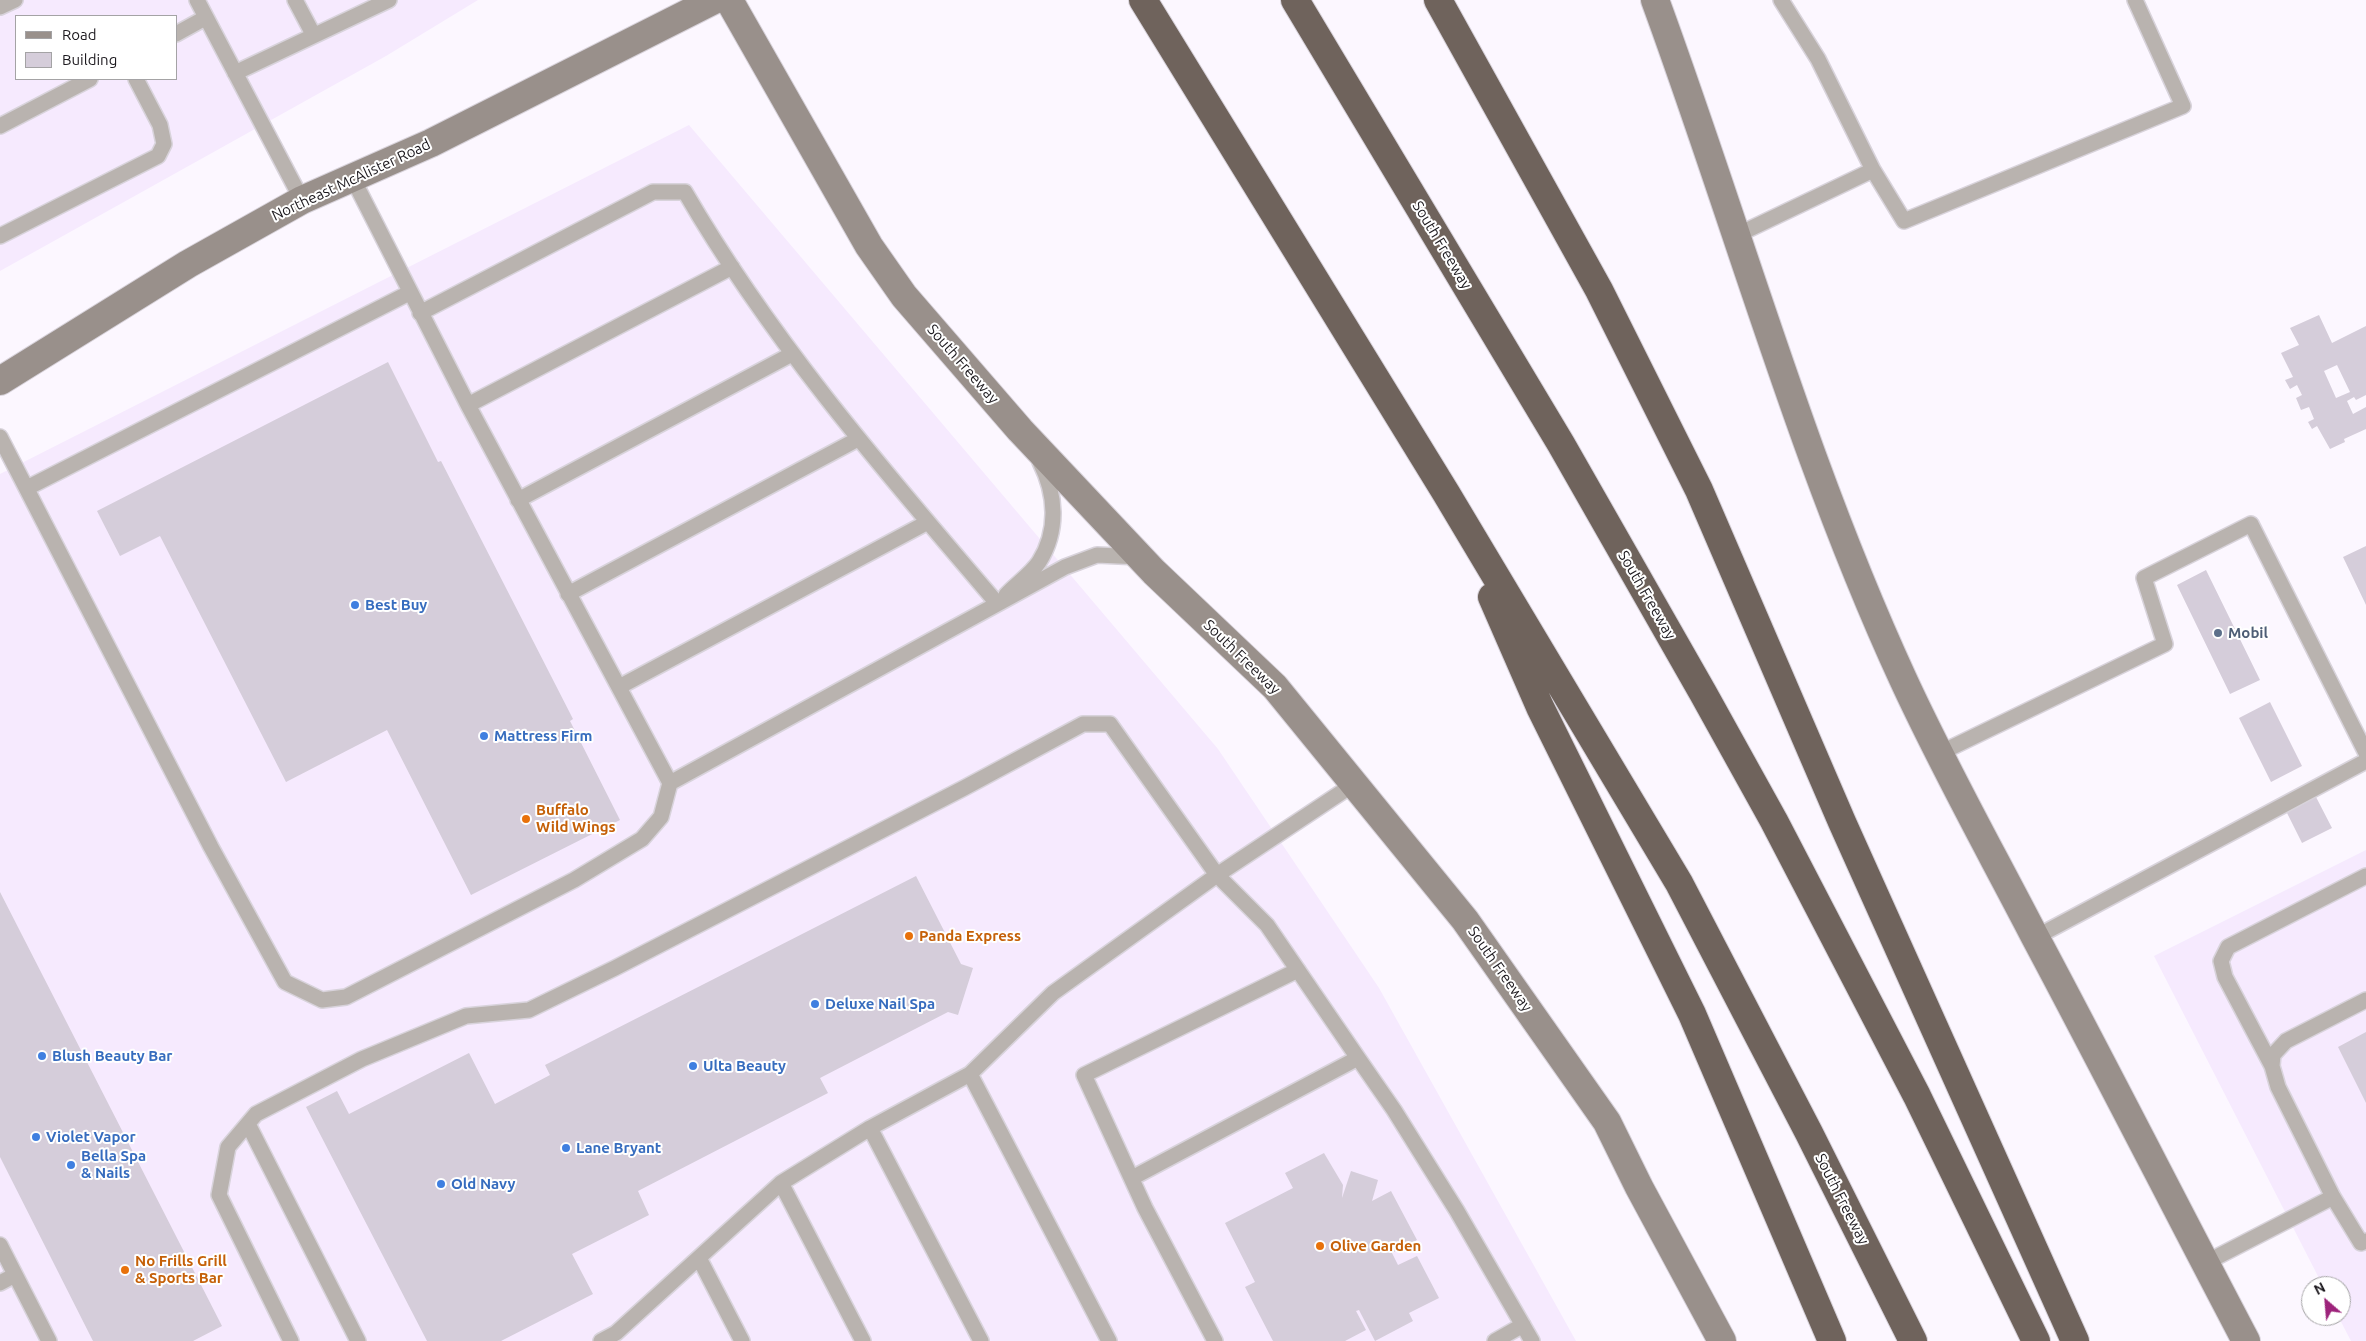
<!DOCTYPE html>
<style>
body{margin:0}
#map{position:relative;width:2366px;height:1341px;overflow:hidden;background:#fcf7ff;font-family:Ubuntu,sans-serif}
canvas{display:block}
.legend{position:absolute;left:15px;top:15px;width:162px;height:65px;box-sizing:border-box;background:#fff;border:1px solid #a4a3a5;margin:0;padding:6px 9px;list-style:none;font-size:15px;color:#1c191e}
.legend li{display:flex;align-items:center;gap:10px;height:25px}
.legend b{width:25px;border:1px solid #a4a3a5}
.north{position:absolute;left:2301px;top:1276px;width:50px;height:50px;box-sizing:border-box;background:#fff;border:1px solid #a4a3a5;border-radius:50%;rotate:333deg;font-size:14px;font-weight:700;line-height:20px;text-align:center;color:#1c191e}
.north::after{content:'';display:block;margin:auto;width:18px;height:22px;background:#9d237b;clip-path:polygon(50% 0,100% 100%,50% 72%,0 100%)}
</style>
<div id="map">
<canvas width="2366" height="1341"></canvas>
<ul class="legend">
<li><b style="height:6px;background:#99908b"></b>Road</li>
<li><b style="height:14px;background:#d5cdda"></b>Building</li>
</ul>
<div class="north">N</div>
</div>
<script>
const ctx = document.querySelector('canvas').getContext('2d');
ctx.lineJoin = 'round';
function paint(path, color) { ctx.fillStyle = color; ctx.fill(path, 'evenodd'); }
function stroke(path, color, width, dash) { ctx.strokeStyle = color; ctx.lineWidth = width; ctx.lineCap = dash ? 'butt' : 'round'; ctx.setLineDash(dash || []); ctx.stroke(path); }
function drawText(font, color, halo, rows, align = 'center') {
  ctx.font = font + ' Ubuntu,sans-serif'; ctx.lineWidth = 4; ctx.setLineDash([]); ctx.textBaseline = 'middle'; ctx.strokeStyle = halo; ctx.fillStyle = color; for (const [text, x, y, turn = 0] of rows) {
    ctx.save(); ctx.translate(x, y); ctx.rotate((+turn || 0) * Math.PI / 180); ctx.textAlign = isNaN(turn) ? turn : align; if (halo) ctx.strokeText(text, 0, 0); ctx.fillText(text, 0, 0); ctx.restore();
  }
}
const built = new Path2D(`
 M0,0h478l-92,56 -386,215zM16,16h160v63h-160z
 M689,125l529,624 161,239 197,353h-1576v-867z
 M2366,850v491h-15l-13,-25h3v-30h-18l-169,-330z`);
const building = new Path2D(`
 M2319,315l13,28 34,-17v69l-10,5 -2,-3 -7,4 6,13 13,-7v22l-22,10 1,3 -15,7 -13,-23 -5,3 -4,-7 6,-3 -5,-12 -8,3 -5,-12 6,-3 -5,-10 -7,4 -5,-9 8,-3 -12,-24 18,-8 -9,-17zM2337,365l13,27 -14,6 -12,-27z
 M388,362l50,100 3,-1 132,258 -3,2 50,99 -149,75 -84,-165 -101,52 -126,-246 -40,20 -23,-45z
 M2366,546v59l-23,-48z
 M2206,570l54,110 -30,14 -53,-109z
 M2270,702l32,64 -31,16 -32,-64z
 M2316,797l16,31 -30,15 -16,-32z
 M916,876l45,88 12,4 -15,47 -10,-3 -128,66 8,15 -190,98 11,24 -77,39 21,40 -92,47h-74l-121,-234 31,-16 12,23 120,-61 26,51 55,-29 -5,-10z
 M0,892l222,434 -29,15h-100l-93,-184z
 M2366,1032v71l-28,-56z
 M1324,1153l19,32 -1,13 9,-27 27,9 -6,21 19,-10 26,49 -25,13 6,12 19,-9 22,42 -30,15 4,8 -38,20 -16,-31 -3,1 10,19 -21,11h-72l-28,-54 10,-5 -30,-59 68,-35 -8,-15z`);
const lane = new Path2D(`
 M197,0l105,200
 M295,0l18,34
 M1781,0l37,59 55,111
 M0,7l15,-7
 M176,34l29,-16
 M235,73l154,-73
 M0,126l90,-47
 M0,236l158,-80 6,-12 -4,-19 -24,-46
 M1735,236l138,-66 31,51 279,-115 -48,-106
 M420,313l233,-121h32c87,150 200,280 312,411
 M468,405l264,-138
 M0,437l211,410 74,135 37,18 24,-3 228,-117 68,-41 19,-22 9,-34 -202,-378 -115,-226
 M27,488l382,-195
 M518,500l274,-146
 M568,594l290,-155
 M1006,595c10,-11 25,-21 33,-33 20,-32 17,-68 1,-100
 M619,687l309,-165
 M1940,753l225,-109 -21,-66 107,-54 115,229
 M670,783l395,-216 32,-12 43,2
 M2036,937l330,-176
 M2366,1000l-80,41 -13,14 -1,11 6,21 55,110 28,46 5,-2
 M2272,1066l-47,-89 -4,-16 7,-14 138,-71
 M970,1074l139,267
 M248,1124l110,217
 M870,1128l111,213
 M1132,1178l226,-120
 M781,1183l82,158
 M0,1245l49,96
 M699,1258l43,83
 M2205,1263l128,-66
 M0,1283l15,-8
 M291,1341l-72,-146 9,-48 28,-33 106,-55 104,-43 63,-6 86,-42 349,-180 119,-64h27l107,151 50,50 91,133 36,52 63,101 75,130
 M601,1341l15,-8 165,-150 89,-55 100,-54 83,-81 164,-118 137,-91
 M1215,1341l-70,-133 -61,-133 214,-105
 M1495,1341l28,-16`);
const secondary = new Path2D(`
 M729,0l140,246 35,50 116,134 134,142 121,115 190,233 142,202 32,65 83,154
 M1655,0c83,226 147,460 248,679 40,87 87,171 131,256 72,135 141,271 212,406
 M0,381l188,-117 114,-64 129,-57 283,-143`);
const highway = new Path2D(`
 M1143,0l303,493 233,390 130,250 104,208
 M1295,0l266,444 142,249 71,128 143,275 119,245
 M1438,0l161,290 100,200 143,332 233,519
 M1492,597l48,110 152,307 140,327`);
const markers = [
 [355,605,5,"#3f7fe0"],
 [2218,633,5,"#5c6f8a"],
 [484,736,5,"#3f7fe0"],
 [526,819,5,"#e8710a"],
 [909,936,5,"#e8710a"],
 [815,1004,5,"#3f7fe0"],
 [42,1056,5,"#3f7fe0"],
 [693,1066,5,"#3f7fe0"],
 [36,1137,5,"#3f7fe0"],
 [566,1148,5,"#3f7fe0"],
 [71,1165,5,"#3f7fe0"],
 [441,1184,5,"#3f7fe0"],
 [1320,1246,5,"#e8710a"],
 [125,1270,5,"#e8710a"]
];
const streetNames = [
 ["Northeast McAlister Road",351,180,-25],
 ["South Freeway",1442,245,59],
 ["South Freeway",963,364,49],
 ["South Freeway",1647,595,60],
 ["South Freeway",1242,657,44],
 ["South Freeway",1500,969,55],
 ["South Freeway",1842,1199,63]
];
const shopNames = [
 ["Best Buy",365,605],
 ["Mattress Firm",494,736],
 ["Deluxe Nail Spa",825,1004],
 ["Blush Beauty Bar",52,1056],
 ["Ulta Beauty",703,1066],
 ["Violet Vapor",46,1137],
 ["Lane Bryant",576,1148],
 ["Bella Spa",81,1156],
 ["& Nails",81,1173],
 ["Old Navy",451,1184]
];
const serviceNames = [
 ["Mobil",2228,633]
];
const foodNames = [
 ["Buffalo",536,810],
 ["Wild Wings",536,827],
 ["Panda Express",919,936],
 ["Olive Garden",1330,1246],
 ["No Frills Grill",135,1261],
 ["& Sports Bar",135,1278]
];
paint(built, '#f6eafe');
paint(building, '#d5cdda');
stroke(lane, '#d8d3db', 18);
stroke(secondary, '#d8d3db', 30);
stroke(highway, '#d8d3db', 30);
stroke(lane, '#b9b3af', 15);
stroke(secondary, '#99908b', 28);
stroke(highway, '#6f635c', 28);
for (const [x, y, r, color] of markers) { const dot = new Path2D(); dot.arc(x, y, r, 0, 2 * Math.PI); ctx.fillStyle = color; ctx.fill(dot); stroke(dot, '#fff', 2); }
drawText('15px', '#1c191e', '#fff', streetNames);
drawText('bold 15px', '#366cbe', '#fff', shopNames, 'left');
drawText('bold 15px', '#4e5e75', '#fff', serviceNames, 'left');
drawText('bold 15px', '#c56008', '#fff', foodNames, 'left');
</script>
